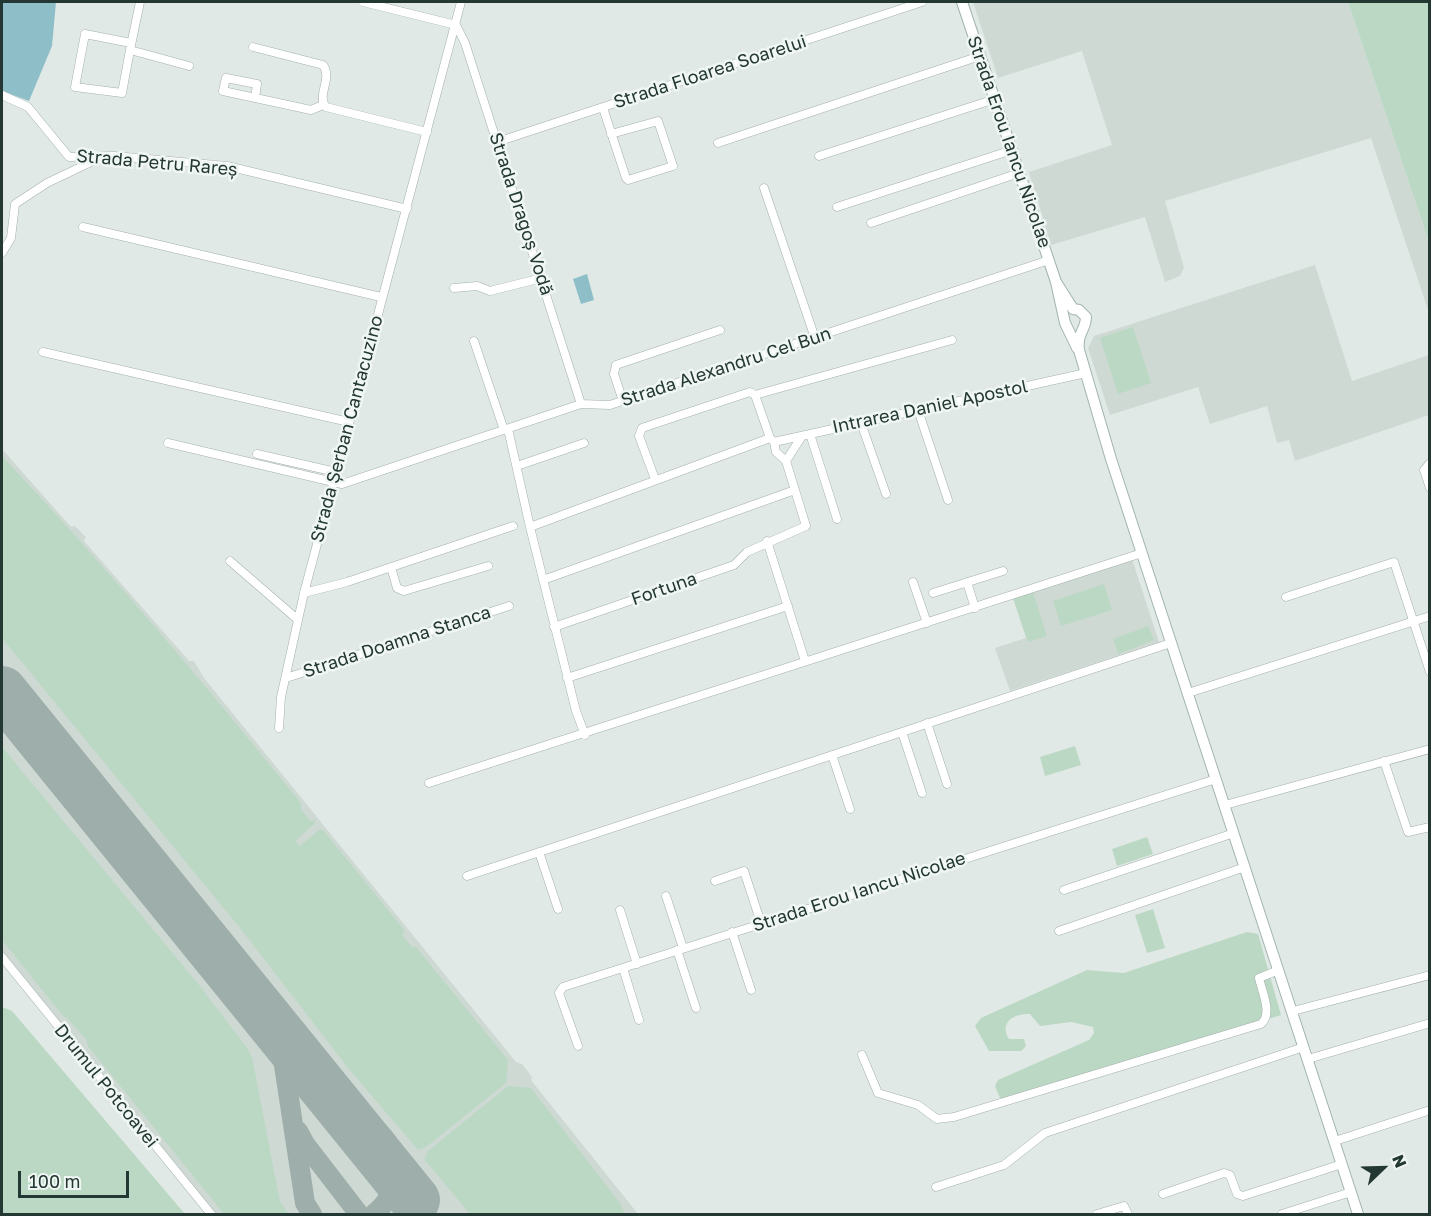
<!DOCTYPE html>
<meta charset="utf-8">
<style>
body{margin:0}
#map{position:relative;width:1431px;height:1216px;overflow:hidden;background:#e0e9e5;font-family:"Golos Text",sans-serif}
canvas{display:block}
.frame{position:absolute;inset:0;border:3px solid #233832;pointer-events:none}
.north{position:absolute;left:1353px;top:1138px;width:60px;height:60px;-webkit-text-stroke:4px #f0f6f3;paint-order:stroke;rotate:67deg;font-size:16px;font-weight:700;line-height:24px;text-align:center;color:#233832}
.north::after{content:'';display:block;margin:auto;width:21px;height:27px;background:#233832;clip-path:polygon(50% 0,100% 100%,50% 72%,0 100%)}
.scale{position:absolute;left:18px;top:1171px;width:111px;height:27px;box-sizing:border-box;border:3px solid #233832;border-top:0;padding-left:8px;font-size:18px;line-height:21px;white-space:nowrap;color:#233832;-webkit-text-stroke:4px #f0f6f3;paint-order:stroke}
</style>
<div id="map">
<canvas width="1431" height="1216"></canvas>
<div class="frame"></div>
<div class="north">N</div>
<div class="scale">100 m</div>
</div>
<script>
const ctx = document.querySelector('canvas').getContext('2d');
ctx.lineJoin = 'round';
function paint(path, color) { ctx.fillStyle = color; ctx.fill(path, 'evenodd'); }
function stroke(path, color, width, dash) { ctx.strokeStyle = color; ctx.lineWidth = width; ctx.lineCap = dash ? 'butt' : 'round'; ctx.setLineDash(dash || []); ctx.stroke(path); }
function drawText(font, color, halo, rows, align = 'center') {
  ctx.font = font + ' "Golos Text",sans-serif'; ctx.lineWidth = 5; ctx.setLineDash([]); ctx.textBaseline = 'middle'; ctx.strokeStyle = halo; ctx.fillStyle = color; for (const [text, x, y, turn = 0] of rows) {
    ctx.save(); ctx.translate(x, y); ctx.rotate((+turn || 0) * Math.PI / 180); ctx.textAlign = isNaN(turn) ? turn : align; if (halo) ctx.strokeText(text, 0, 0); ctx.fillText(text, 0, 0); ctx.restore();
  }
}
const built = new Path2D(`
 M973,2h375l81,240v71l-58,-175 -206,63 19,67 -4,8 -15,6 -20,-65 -94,28 -22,-73 83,-27 -30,-94 -84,27z
 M1315,265l37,116 77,-26v60l-134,46 -6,-21 -12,3 -10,-37 -57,18 -12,-37 -88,28 -22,-67 6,-12z
 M2,449l69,78 4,-1 11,11 -2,4 105,120h5l10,17 312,384 6,2 10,13 -1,3 107,134h-423l-213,-263z
 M1132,559l27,83 -149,49 -15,-43 31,-10 -13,-40z`);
const green = new Path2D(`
 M1348,2h81v240z
 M1133,327l18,56 -33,11 -18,-56z
 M2,456c105,111 203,229 299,347v6l9,12 5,-1 -1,4 -19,17 5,5 20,-17 3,1 82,101 -3,4 10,12h4l92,113 -2,23 -80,64 -8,3 -69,-81 -109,-141 -238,-290z
 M1104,584l8,26 -51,16 -8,-25z
 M1033,592l14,44 -19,6 -15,-44z
 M1148,626l6,14 -36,14 -5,-15z
 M1075,746l6,19 -36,11 -5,-19z
 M2,747l197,238 48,63 5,9 28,145 9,12h-65l-136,-168 -2,-7 -19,-21 -4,-2 -61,-76z
 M1147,837l6,17 -36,12 -5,-17z
 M1153,909l12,39 -18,5 -12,-38z
 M1247,932l11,2 23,81 -275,84 -6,-1 -5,-12 3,-6 91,-40 5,-7 -1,-6 -22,-5 -31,4 -10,-12c-17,-1 -31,9 -21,25h15l2,7 -5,5h-32l-14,-25 6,-8 106,-48 37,3z
 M2,1007l10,4 173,203h-183z
 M508,1086l23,2 89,115 5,11h-155l-46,-55 4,-8z`);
const water = new Path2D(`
 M2,2h54l-4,44 -23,55 -27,-10z
 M587,274l7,26 -13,4 -8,-25z`);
const taxiway = new Path2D(`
 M268,1019l15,40 22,144 7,11
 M346,1115c49,12 70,64 28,99
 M298,1131l7,13 54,70`);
const runway = new Path2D(`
 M2,691l413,509`);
const street = new Path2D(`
 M140,2l-10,48 59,16
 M363,2l93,23 9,18 116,361
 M253,47l70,18c10,13 -7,31 3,42l101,25
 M130,50l-8,43 -47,-6 10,-53 46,9
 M2,95l26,12 41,50 45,-1 113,10 180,43
 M255,98l2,-14 -31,-6 -3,13 88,19 12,-5
 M603,108l23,70 2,2 45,-14 -15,-45 -47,13
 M497,142l425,-140
 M718,143l262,-87
 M819,156l176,-57
 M764,188l51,150
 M837,207l175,-57
 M871,223l148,-50
 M83,227l298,70
 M2,253l9,-15 4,-34 32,-21 42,-20 4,-6
 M454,288l23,-2 13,5 52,-13
 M474,341l30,89
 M43,352l306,70
 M755,395l197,-55
 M623,401l-9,-27 2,-9 104,-35
 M918,410l30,90
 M861,423l25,71
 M508,429l22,98
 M810,434l27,85
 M774,442l312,-69
 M168,443l174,41 239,-80 29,1 439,-145
 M257,454l79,18
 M786,461l16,-25
 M1430,463l-6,7 6,18
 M517,466l67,-23
 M767,541l38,120
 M230,561l67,58
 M391,567l6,21 7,3 84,-25
 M543,580l252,-90
 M913,582l14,41
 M967,582l8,26
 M304,593l43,-11 166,-56
 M933,593l70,-22
 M1286,597l108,-35 36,110
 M554,627l180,-62 13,-13 59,-26 -20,-65 -10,-9 -2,-10 -4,-4 -15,-43 -5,-3 -108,36 -3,8 16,43
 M286,678l223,-72
 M567,678l221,-72
 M1188,693l242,-77
 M927,723l20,61
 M279,728l2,-31 23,-104 157,-591
 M902,732l20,61
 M585,735l-9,-24 -46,-184 240,-89
 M832,755l18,54
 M1384,761l24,71 22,-5
 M429,783l713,-230
 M1225,805l205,-56
 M539,852l19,57
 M467,876l704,-233
 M715,881l29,-10 17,52
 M1064,890l170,-57
 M666,896l17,52
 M620,910l17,54
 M1059,931l186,-64
 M732,932l19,58
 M677,950l19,58
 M2,957l209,257
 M623,968l16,52
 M1293,1011l137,-36
 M578,1046l-19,-53 4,-6 653,-208
 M862,1055l16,38 40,12 19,14 17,-2 307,-93c12,-10 1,-32 -2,-46l20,-8
 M1308,1059l122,-36
 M1335,1141l95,-31
 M936,1187l68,-22 41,-32 259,-86
 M1163,1194l61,-21 6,2 7,19 6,2 99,-32
 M1097,1214l27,-8 4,8
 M1282,1214l69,-22`);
const secondary = new Path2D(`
 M962,2l94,280 9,41 12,25
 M1056,282l17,27 6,1 7,7c0,13 -9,15 -7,33l32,109 247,755`);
const streetNames = [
 ["Strada Floarea Soarelui",710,72,-18],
 ["Strada Erou Iancu Nicolae",1009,142,71],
 ["Strada Petru Rareș",157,163,5],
 ["Strada Dragoș Vodă",521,214,72],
 ["Strada Alexandru Cel Bun",726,367,-18],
 ["Intrarea Daniel Apostol",930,407,-12],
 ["Strada Șerban Cantacuzino",347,429,-75],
 ["Fortuna",664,589,-19],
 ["Strada Doamna Stanca",397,642,-18],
 ["Strada Erou Iancu Nicolae",859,892,-18],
 ["Drumul Potcoavei",106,1086,51]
];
paint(built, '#cfd9d4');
paint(green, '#bbd8c4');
paint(water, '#8ebfc9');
stroke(taxiway, '#9eaeaa', 20);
stroke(runway, '#9eaeaa', 50);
stroke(street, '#a4b0ac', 9);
stroke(secondary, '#a1b4ad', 12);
stroke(street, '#fff', 8);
stroke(secondary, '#fff', 10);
drawText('18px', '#233832', '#f0f6f3', streetNames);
</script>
